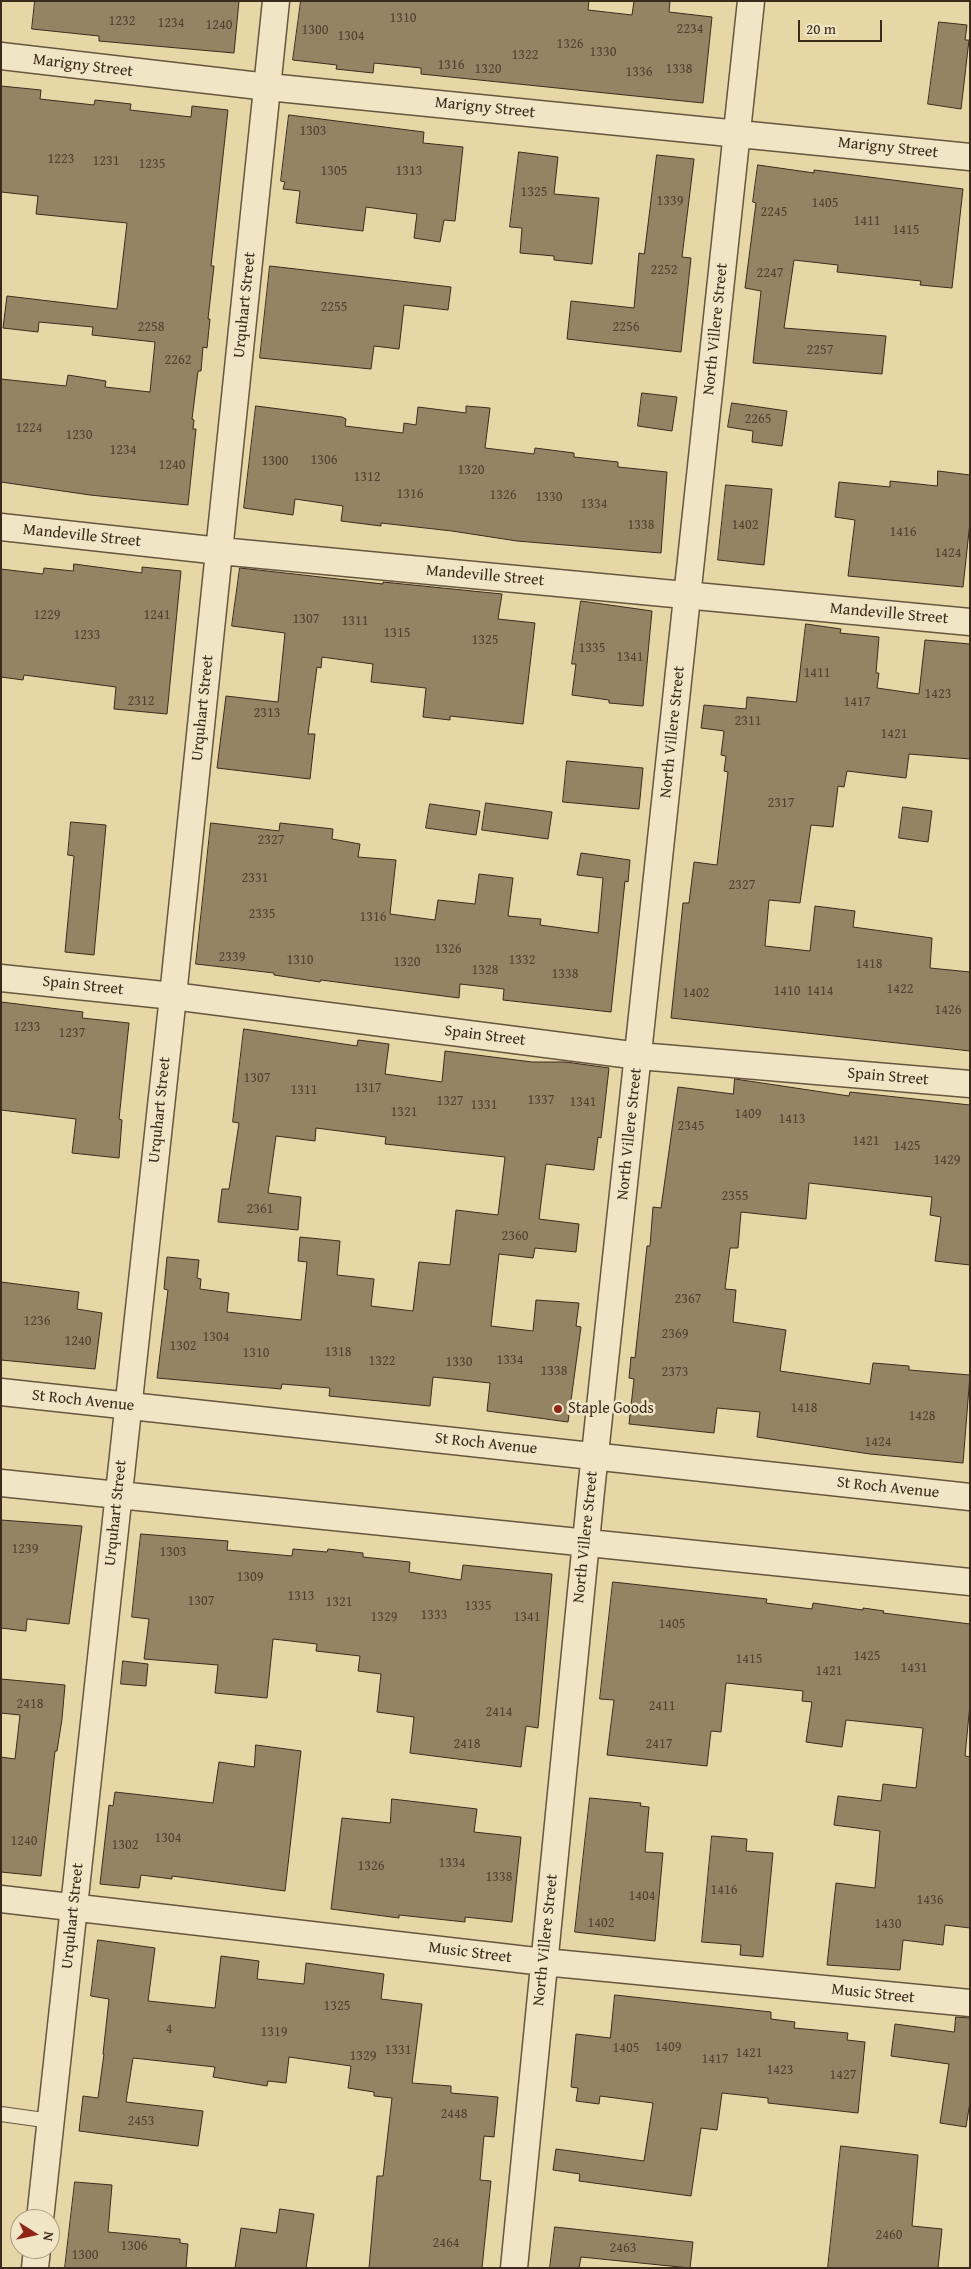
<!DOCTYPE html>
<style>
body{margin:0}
#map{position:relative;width:971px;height:2269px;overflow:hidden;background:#e8d7a6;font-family:"Gentium Book Plus",serif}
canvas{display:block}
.frame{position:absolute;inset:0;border:2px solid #3b2b1d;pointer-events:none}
.north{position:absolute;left:10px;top:2209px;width:50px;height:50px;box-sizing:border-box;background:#f0e5c5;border:1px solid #a89b82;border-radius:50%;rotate:100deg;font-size:14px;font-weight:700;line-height:20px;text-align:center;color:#3b2b1d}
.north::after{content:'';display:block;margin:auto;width:18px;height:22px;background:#8f2418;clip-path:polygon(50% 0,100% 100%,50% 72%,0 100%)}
.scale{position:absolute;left:798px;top:20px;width:84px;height:22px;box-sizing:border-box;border:2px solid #3b2b1d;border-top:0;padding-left:6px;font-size:15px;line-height:18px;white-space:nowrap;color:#3b2b1d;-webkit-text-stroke:4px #f0e5c5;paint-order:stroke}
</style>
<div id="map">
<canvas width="971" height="2269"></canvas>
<div class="frame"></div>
<div class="north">N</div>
<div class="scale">20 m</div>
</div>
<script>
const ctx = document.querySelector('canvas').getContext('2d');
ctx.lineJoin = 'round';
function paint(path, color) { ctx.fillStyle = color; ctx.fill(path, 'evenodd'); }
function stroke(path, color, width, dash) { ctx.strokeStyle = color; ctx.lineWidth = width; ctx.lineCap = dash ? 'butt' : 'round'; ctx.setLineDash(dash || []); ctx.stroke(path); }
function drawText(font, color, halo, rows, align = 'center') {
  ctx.font = font + ' "Gentium Book Plus",serif'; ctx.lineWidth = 5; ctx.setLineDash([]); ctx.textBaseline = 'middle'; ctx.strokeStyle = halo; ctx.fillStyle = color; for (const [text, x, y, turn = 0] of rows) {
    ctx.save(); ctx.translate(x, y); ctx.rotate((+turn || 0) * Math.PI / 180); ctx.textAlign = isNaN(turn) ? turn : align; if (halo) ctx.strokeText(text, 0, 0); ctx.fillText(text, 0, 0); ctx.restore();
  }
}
const building = new Path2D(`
 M35,1h204l-5,52 -135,-12v-5l-67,-7z
 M301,1h288l-1,9 44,5 2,-14h36l-1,11 43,5 -9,86 -282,-29v-6l-47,-5 -1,10 -37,-4 1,-4 -44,-5z
 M939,22l28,3 -2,15h4l-8,69 -33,-5z
 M1,86l40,4 -1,9 54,6 1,-5 36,4 -1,6 61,7 1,-11 36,4 -17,156h3l-6,53h2l-3,29 -4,-1 -2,24h-3l-6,48 2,1 -1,9h3l-8,76 -98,-10 -89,-13v-103l65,7 2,-11 38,6 -1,6 45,5 5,-50 -63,-7 1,-8 -54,-5 -1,10 -35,-4 4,-32 110,13 10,-86 -91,-9 2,-18 -37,-4z
 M289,115l135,17 -1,11 40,4 -8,74 -11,-1 -4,22 -26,-4 3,-24 -51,-7 -3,24 -67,-8 4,-32 -17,-2 2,-7 -4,-1z
 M519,152l39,5 -4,37 45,4 -7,66 -38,-4v-4l-34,-3 2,-25 -12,-1z
 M657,155l37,4 -12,98 9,1 -10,94 -114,-13 4,-38 63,7 5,-55 5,1z
 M758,165l56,8v-3l149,19 -11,99 -32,-3 1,-4 -84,-9 1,-7 -44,-5 -10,68 102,8 -4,38 -129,-11 8,-72 -16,-3 11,-85 -3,-1z
 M270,266l181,21 -3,23 -44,-5 -5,44 -25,-3 -3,23 -111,-11z
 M642,393l35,4 -5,34 -34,-5z
 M732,403l55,8 -5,35 -30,-4 1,-11 -25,-4z
 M256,406l86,11 4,2 -1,7 58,7 1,-10 12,2 2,-18 48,6v-7l24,2 -5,40 49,6 1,-6 39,5v4l44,5v5l49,5 -6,81 -144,-12 -65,-10 -71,-8v3l-40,-5 2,-15 -48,-7 -2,16 -49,-7z
 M938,471l32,4v47l-7,65 -115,-11 7,-56 -20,-3 4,-35 51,5v-6l47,5z
 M726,485l46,4 -8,76 -46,-5z
 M74,564l68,9v-6l39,4 -14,143 -53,-5 2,-22 -92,-12 -1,5 -22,-3v-108l42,5 1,-6 29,3z
 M240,568l143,16v-2l119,12 -4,25 37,4 -12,101 -73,-8v4l-27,-3 3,-29 -55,-6 2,-18 -51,-7 -1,11 -4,-1 -9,67h7l-5,45 -93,-11 9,-72 52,6 7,-69 -53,-7z
 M581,601l71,10 -9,95 -34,-3v-3l-37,-5 4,-31h-4z
 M806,624l35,5 -1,4 39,4 -3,36h3l-2,15 42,6 6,-54 45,4v115l-61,-5 -3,24 -59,-7 -3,16 -6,-1 -5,41 -22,-2 -11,78 -31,-3 -4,46 45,5 5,-45 40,5 -2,16 79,11 -2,30 40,4v79l-299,-33 12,-115h6l5,-41 23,3 11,-93 -4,-1 2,-15 -5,-1 3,-24 -23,-3 3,-23 42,4 1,-12 49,5z
 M567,761l76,7 -4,41 -76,-7z
 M486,803l66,9 -4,27 -66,-9z
 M430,804l50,7 -4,24 -50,-7z
 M903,807l29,4 -4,31 -29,-4z
 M71,822l35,3 -12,130 -29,-3 9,-96 -6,-1z
 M211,823l68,8 1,-8 53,6 -1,10 28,5 -2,13 38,3 -6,54 45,6 3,-20 37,4 4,-30 34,4 -5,38 33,3 -1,6 58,8 5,-55 -26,-3 4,-22 49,7 -2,22 -3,-1 -14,131 -108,-12 1,-11 -44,-5 -1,14 -138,-18 -1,2 -46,-7v-2l-78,-9z
 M1,1002l82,10 -1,6 47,5 -10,96 3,1 -3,38 -47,-5 4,-34 -75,-9z
 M244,1029l113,17 1,-6 31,4 -4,30 57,8 3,-31 87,11h34l43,6 -8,70 -3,-1 -4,33 -48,-6 -7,55 40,5 -3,28 -41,-4 -2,10 -34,-4 -8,72 42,5 3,-31 43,3 -3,23 5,1 -13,95 -81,-11 3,-28 -57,-6 -3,29 -101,-10 1,-8 -48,-4 -1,5 -124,-11 11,-88 -4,-1 3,-32 32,3 -2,18 4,1 -1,10 29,4 -2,19 74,8 6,-58 -9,-1 2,-24 40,4 -3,34 37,4 -3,27 42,5 6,-49 31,3 6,-55 42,5 7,-58 -120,-13 1,-7 -70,-9 -1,13 -39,-5 -8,57 33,4 -3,33 -80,-8 4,-33h7l10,-66 -6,-1z
 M735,1079l114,17 1,-4 120,13v160l-35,-4 6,-44 -11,-2 2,-18 -123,-14 -3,36 -65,-7 -3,36h-8l-5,41 11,1 -3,32 53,8 -6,41 90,13 3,-21 36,3v4l61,5 -7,88 -93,-9 -113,-17 3,-25 -43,-4 -3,25 -85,-9 5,-45 -5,-1 2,-21 4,1 12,-112h3l3,-39 8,1 17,-121 55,7z
 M1,1282l78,10 -2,17 25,4 -7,56 -94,-9z
 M1,1520l81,6 -13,98 -42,-5 -1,12 -25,-3z
 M141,1534l87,7 -1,9 65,6 1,-7 34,3 1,-3 35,4v4l47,5 -1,10 52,8 2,-15 89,9 -14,154 -12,-2 -5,41 -111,-14 4,-36 -37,-5 4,-38 -23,-3 2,-15 -44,-5 1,-7 -44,-5 -6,59 -52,-5 3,-28 -74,-6 5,-40 -17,-2z
 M613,1582l154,17 -1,4 46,6 1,-6 50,7v-2l21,3 -1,2 87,11v80l-5,52 5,1v171l-25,-3 -2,20 -40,-5 -3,30 -73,-5 9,-82 39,5 5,-57 -46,-6 4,-29 43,5 2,-17 33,4 7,-60 -77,-8 -4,27 -36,-5 6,-40 -10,-1 1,-10 -77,-8 -5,49 -10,-1 -4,35 -100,-11 7,-55 -14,-1z
 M123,1661l25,3 -2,22 -25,-2z
 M1,1679l64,6 -3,34 -5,32h-2l-14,125 -40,-4v-115l14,2 5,-44 -19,-2z
 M256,1745l45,6 -16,140 -113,-15v3l-31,-4 -2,13 -39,-4 9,-79 4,1 2,-14 98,11 6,-41 35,5z
 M590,1798l51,5 -1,3 9,1 -4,45 18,1 -8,88 -80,-9z
 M392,1799l85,10 -3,23 47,5 -9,85 -47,-5v5l-66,-7v3l-68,-9 11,-91 48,5z
 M712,1836l35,3 -1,12 27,2 -10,104 -23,-2 1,-10 -39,-3z
 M98,1940l57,8 -7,53 67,7 6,-52 38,5 -2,18 47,5 2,-21 78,11 -3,25 41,5 -10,79 39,3v7l47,4 -4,40 -10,-1 -4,44 11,1 -9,87h-113l8,-92h6l9,-78 -18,-2v-4l-26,-4 3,-22 -62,-9 -3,26 -18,-2 -1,5 -54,-9 2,-10 -82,-9 -7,44 77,9 -5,35 -119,-15 4,-35 15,2 6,-44h-1l6,-55 -18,-3z
 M615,1995l156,17v7l24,3 -1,6 54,5 -1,7 18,2 -7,71 -90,-10v-5l-46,-5 -5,37 -16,-2 -10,68 -112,-15 1,-7 -27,-4 3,-21 88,12 9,-58 -53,-7 -1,8 -23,-3 2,-13 -7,-1 5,-53 34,4z
 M956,2017l14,1v84l-4,25 -26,-4 9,-59 -58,-8 4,-32 59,8z
 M841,2146l77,9 -6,71 30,3 -4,39h-110z
 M75,2182l37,3 -4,47 72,7v4l8,1 -2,24h-121z
 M280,2209l34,5 -8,54h-71l6,-40 35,5z
 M555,2227l138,15 -3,26 -109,-11 -2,11h-29z`);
const service = new Path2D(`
 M1,2114l50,7`);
const minor = new Path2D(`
 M1,56l267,31 702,70
 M1,527l219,24 750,71
 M1,978l172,18 466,60 331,28
 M1,1392l969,105
 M1,1483l969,99
 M1,1899l543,63 426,41
 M40,2219l133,-1223 103,-995
 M35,2268l2,-19
 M514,2268l77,-777 160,-1490`);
const markers = [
 [558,1409,5,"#8f2418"]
];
const numberNames = [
 ["1310",403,18],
 ["1232",122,21],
 ["1234",171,23],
 ["1240",219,25],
 ["2234",690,29],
 ["1300",315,30],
 ["1304",351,36],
 ["1326",570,44],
 ["1330",603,52],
 ["1322",525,55],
 ["1316",451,65],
 ["1320",488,69],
 ["1338",679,69],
 ["1336",639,72],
 ["1303",313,131],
 ["1223",61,159],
 ["1231",106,161],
 ["1235",152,164],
 ["1305",334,171],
 ["1313",409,171],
 ["1325",534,192],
 ["1339",670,201],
 ["1405",825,203],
 ["2245",774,212],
 ["1411",867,221],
 ["1415",906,230],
 ["2252",664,270],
 ["2247",770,273],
 ["2255",334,307],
 ["2258",151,327],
 ["2256",626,327],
 ["2257",820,350],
 ["2262",178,360],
 ["2265",758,419],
 ["1224",29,428],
 ["1230",79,435],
 ["1234",123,450],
 ["1306",324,460],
 ["1300",275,461],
 ["1240",172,465],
 ["1320",471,470],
 ["1312",367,477],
 ["1316",410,494],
 ["1326",503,495],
 ["1330",549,497],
 ["1334",594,504],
 ["1338",641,525],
 ["1402",745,525],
 ["1416",903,532],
 ["1424",948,553],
 ["1229",47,615],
 ["1241",157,615],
 ["1307",306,619],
 ["1311",355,621],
 ["1315",397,633],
 ["1233",87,635],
 ["1325",485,640],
 ["1335",592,648],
 ["1341",630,657],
 ["1411",817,673],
 ["1423",938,694],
 ["2312",141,701],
 ["1417",857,702],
 ["2313",267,713],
 ["2311",748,721],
 ["1421",894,734],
 ["2317",781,803],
 ["2327",271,840],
 ["2331",255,878],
 ["2327",742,885],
 ["2335",262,914],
 ["1316",373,917],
 ["1326",448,949],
 ["2339",232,957],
 ["1310",300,960],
 ["1332",522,960],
 ["1320",407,962],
 ["1418",869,964],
 ["1328",485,970],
 ["1338",565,974],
 ["1422",900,989],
 ["1410",787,991],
 ["1414",820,991],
 ["1402",696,993],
 ["1426",948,1010],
 ["1233",27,1027],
 ["1237",72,1033],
 ["1307",257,1078],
 ["1317",368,1088],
 ["1311",304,1090],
 ["1337",541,1100],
 ["1327",450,1101],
 ["1341",583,1102],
 ["1331",484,1105],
 ["1321",404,1112],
 ["1409",748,1114],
 ["1413",792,1119],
 ["2345",691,1126],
 ["1421",866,1141],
 ["1425",907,1146],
 ["1429",947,1160],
 ["2355",735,1196],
 ["2361",260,1209],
 ["2360",515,1236],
 ["2367",688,1299],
 ["1236",37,1321],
 ["2369",675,1334],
 ["1304",216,1337],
 ["1240",78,1341],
 ["1302",183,1346],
 ["1318",338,1352],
 ["1310",256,1353],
 ["1334",510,1360],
 ["1322",382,1361],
 ["1330",459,1362],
 ["1338",554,1371],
 ["2373",675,1372],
 ["1418",804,1408],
 ["1428",922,1416],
 ["1424",878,1442],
 ["1239",25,1549],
 ["1303",173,1552],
 ["1309",250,1577],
 ["1313",301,1596],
 ["1307",201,1601],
 ["1321",339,1602],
 ["1335",478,1606],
 ["1333",434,1615],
 ["1329",384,1617],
 ["1341",527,1617],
 ["1405",672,1624],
 ["1425",867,1656],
 ["1415",749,1659],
 ["1431",914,1668],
 ["1421",829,1671],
 ["2418",30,1704],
 ["2411",662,1706],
 ["2414",499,1712],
 ["2418",467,1744],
 ["2417",659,1744],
 ["1304",168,1838],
 ["1240",24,1841],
 ["1302",125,1845],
 ["1334",452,1863],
 ["1326",371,1866],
 ["1338",499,1877],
 ["1416",724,1890],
 ["1404",642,1896],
 ["1436",930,1900],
 ["1402",601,1923],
 ["1430",888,1924],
 ["1325",337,2006],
 ["4",169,2029],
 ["1319",274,2032],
 ["1409",668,2047],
 ["1405",626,2048],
 ["1331",398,2050],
 ["1421",749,2053],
 ["1329",363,2056],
 ["1417",715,2059],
 ["1423",780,2070],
 ["1427",843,2075],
 ["2448",454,2114],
 ["2453",141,2121],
 ["2460",889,2235],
 ["2464",446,2243],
 ["1306",134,2246],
 ["2463",623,2248],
 ["1300",85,2255]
];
const streetNames = [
 ["Marigny Street",83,66,7],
 ["Marigny Street",485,108,6],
 ["Marigny Street",888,148,6],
 ["Urquhart Street",245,305,-84],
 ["North Villere Street",716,329,-84],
 ["Mandeville Street",82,536,6],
 ["Mandeville Street",485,576,5],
 ["Mandeville Street",889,614,5],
 ["Urquhart Street",203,708,-84],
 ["North Villere Street",673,732,-84],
 ["Spain Street",83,986,6],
 ["Spain Street",485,1036,7],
 ["Spain Street",888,1077,5],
 ["Urquhart Street",160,1110,-84],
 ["North Villere Street",630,1134,-84],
 ["St Roch Avenue",83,1401,6],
 ["St Roch Avenue",486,1444,6],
 ["St Roch Avenue",888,1488,6],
 ["Urquhart Street",116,1513,-84],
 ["North Villere Street",586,1537,-84],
 ["Urquhart Street",73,1916,-84],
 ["North Villere Street",546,1940,-84],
 ["Music Street",470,1953,7],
 ["Music Street",873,1994,6]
];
const poiNames = [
 ["Staple Goods",568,1409]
];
paint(building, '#958464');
stroke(building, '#3b2b1d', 1);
stroke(service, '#66563f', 16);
stroke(minor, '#66563f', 29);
stroke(service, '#f0e5c5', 14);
stroke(minor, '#f0e5c5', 26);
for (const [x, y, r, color] of markers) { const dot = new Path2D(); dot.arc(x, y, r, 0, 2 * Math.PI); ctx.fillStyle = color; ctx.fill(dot); stroke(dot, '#f0e5c5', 2); }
drawText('14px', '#52412f', null, numberNames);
drawText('16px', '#3b2b1d', '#f0e5c5', streetNames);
drawText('16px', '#3b2b1d', '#f0e5c5', poiNames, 'left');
</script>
